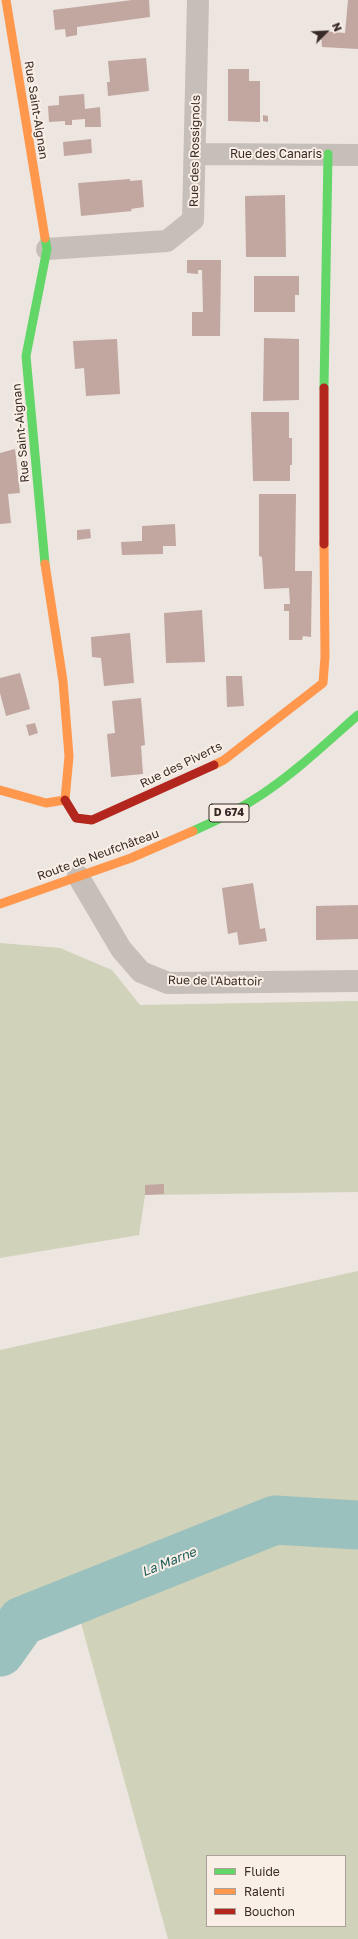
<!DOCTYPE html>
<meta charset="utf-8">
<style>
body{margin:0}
#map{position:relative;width:358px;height:1939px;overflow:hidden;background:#ede5e0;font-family:"Golos Text",sans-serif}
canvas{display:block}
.legend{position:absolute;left:206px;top:1855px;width:140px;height:72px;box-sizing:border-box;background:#faefe6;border:1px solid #aca09a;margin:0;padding:5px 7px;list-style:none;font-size:12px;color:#372a27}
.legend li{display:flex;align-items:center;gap:8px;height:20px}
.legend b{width:20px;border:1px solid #aca09a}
.north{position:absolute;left:306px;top:12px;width:40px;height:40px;-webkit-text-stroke:3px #faefe6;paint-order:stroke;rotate:66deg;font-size:11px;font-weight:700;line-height:16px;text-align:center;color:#372a27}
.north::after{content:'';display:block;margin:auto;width:14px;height:18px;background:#372a27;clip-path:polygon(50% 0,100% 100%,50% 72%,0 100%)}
</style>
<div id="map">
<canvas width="358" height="1939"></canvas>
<ul class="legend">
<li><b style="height:5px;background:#63d668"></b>Fluide</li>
<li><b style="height:5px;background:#ff974d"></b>Ralenti</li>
<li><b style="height:5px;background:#b3261e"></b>Bouchon</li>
</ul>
<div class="north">N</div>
</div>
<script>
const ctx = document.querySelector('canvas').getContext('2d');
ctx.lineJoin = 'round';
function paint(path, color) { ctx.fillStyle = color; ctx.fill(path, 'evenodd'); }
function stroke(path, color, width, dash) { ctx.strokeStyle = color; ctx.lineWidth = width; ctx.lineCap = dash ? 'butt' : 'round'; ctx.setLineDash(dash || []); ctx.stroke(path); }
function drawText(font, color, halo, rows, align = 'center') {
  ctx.font = font + ' "Golos Text",sans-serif'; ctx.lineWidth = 4; ctx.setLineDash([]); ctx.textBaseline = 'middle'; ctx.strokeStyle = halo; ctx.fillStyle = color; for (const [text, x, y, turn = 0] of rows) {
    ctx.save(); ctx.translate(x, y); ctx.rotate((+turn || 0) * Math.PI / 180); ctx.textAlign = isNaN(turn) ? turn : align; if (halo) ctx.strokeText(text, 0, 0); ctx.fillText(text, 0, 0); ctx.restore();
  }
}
const green = new Path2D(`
 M0,943l60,5 52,22 28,35 218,-4v191l-213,3 -6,40 -139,23z
 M358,1271v668h-190l-93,-338 -75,46v-297zM207,1856h138v70h-138z`);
const river = new Path2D(`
 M0,1652l22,-31 253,-101 83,5`);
const building = new Path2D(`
 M132,0h17l1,17 -73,10v8l-11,2 -1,-8 -10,1 -2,-20z
 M348,0h10v49l-36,-2 -1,-16 24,2z
 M146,58l3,33 -41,5 -1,-14h3l-2,-21z
 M228,69h21v12h11v41l-32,-1z
 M84,94l1,15 15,-2 1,20h-16v-8l-13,1v5h-7v-4l-16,1 -1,-16 11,-1v-9z
 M263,115l5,1v6l-5,-1z
 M91,139l1,14 -28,3 -1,-14z
 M130,179v2l12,-1 2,27 -13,2 1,2 -51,5 -3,-33z
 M285,195l1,62h-40l-1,-61z
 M187,260h34l-1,76h-28v-24h11l-1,-42h-4v4l-11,-1z
 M254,276h45v19h-4v17h-41z
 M264,338l35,1v61l-36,1z
 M117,339l3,55 -34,2 -2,-28 -9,1 -2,-28z
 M251,412h38v26h3v27h-2v16h-37z
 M15,449l5,44 -12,1 3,29 -11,1v-71z
 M259,494h37l-1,77h17l-1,66 -8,-1 -1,4h-13v-29h-5v-7h6l-1,-16 -25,1 -2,-32 -3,-1z
 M175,524l1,22h-13v8l-41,1 -1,-13 21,-1v-15z
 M90,529l1,9 -14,2v-10z
 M202,610l3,52 -39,1 -2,-50z
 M130,633l4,50 -30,3 -3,-28 -9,-1 -1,-20z
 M20,673l10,36 -24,7 -6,-23v-15z
 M226,676h16l2,30 -17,1z
 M141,698l4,47 -4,1 2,28 -32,3 -4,-43 8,-1 -3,-32z
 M35,723l3,10 -9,3 -3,-11z
 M253,883l7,46 5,-1 2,13 -28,4 -2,-13 -9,2 -6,-46z
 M358,905v34l-42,1v-34z
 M164,1184v10l-19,1v-10z`);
const street = new Path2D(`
 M195,154l163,1
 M47,249l120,-8 26,-21 5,-220
 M78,876l43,73 20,23 27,11 190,-2`);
const fast = new Path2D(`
 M45,238l2,11 -21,107 19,208
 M324,388l4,-234
 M193,831c23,-10 47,-22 68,-36 35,-23 66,-53 97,-80`);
const slow = new Path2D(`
 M6,0l39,238
 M214,765l10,-5 99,-77 2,-26 -1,-113
 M0,790l46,13 19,-3 4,-44 -6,-75 -18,-117
 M0,904l131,-46 62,-27`);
const jam = new Path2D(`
 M324,388v156
 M65,800l11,18 16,2 122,-55`);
const shields = [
 [229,813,40]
];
const shieldNames = [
 ["D 674",229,813]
];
const streetNames = [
 ["Rue Saint-Aignan",36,110,81],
 ["Rue des Rossignols",195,151,-89],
 ["Rue des Canaris",276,154],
 ["Rue Saint-Aignan",21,433,-95],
 ["Rue des Piverts",181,765,-26],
 ["Route de Neufchâteau",98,855,-20],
 ["Rue de l'Abattoir",215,981,1]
];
const waterNames = [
 ["La Marne",169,1562,-22]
];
paint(green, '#d0d2b9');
stroke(river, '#9ac1bd', 49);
paint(building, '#c2a6a0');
stroke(street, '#c6beb9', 22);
stroke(fast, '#63d668', 9);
stroke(slow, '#ff974d', 9);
stroke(jam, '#b3261e', 9);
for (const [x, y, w] of shields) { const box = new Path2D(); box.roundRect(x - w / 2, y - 9, w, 18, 3); ctx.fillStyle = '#faefe6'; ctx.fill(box); stroke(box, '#372a27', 1); }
drawText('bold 11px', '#372a27', null, shieldNames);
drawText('12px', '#372a27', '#faefe6', streetNames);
drawText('italic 13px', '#1a5b58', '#faefe6', waterNames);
</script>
